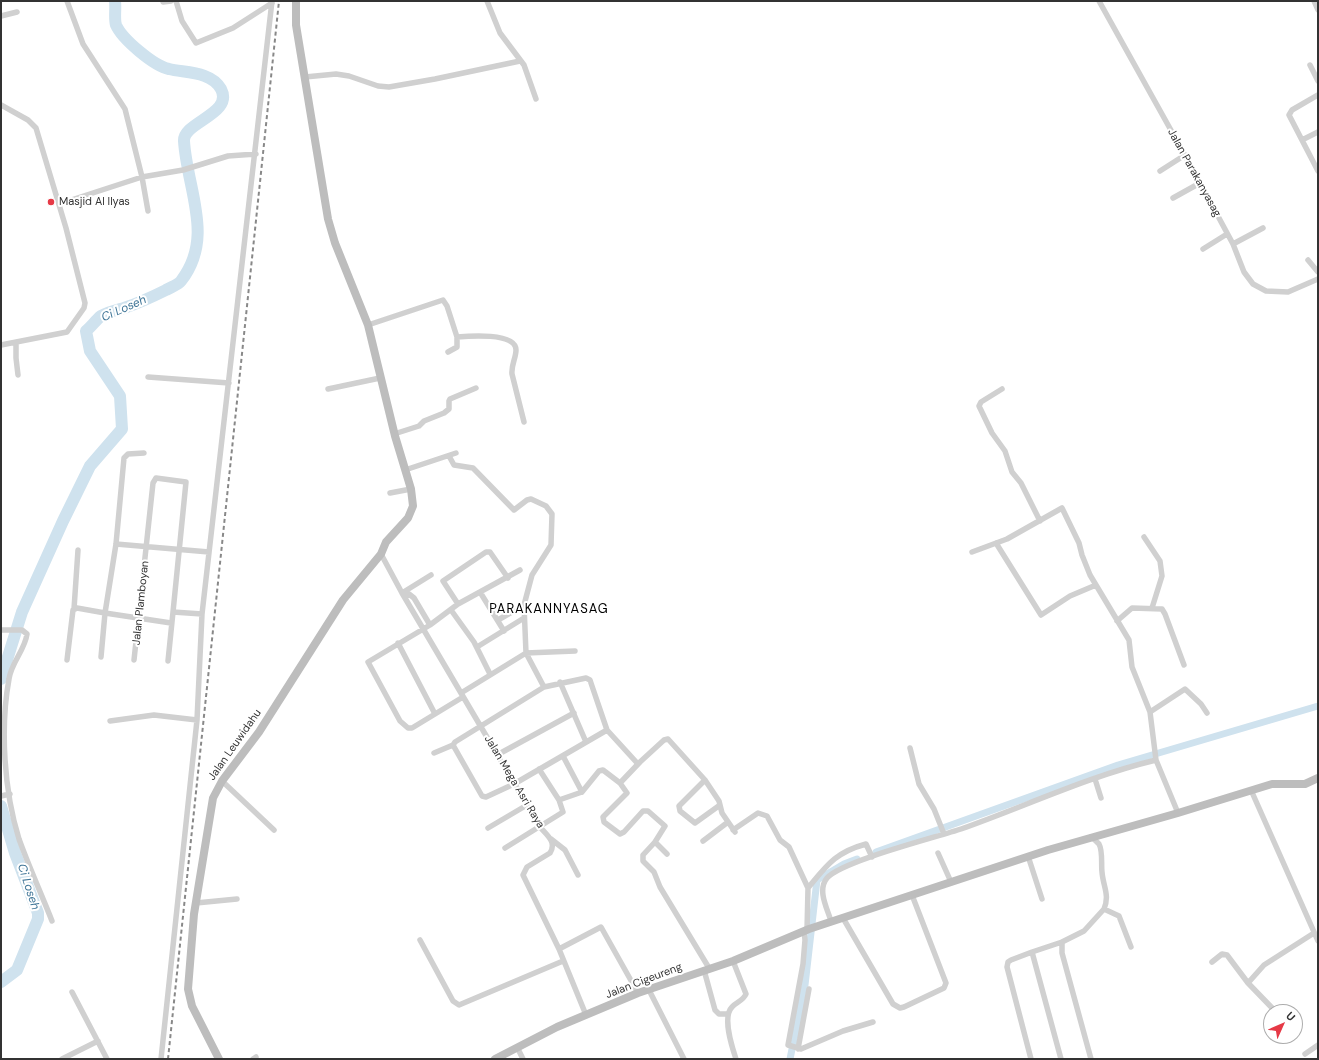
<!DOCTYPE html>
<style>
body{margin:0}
#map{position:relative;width:1319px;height:1060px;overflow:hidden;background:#fff;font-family:"DM Sans",sans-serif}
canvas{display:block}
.frame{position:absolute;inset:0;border:2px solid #333;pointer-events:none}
.north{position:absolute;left:1263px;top:1004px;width:40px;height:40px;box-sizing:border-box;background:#fff;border:1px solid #adadad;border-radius:50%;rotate:45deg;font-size:11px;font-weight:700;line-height:16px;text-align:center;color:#333}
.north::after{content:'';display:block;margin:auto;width:14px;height:18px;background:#e63946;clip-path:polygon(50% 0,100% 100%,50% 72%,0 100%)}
</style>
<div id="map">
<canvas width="1319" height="1060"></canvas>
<div class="frame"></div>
<div class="north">U</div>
</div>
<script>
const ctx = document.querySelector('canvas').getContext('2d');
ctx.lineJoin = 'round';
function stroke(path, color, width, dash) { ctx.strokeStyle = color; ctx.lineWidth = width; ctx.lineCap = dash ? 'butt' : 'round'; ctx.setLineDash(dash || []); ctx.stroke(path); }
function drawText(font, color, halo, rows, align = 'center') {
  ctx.font = font + ' "DM Sans",sans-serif'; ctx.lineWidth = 4; ctx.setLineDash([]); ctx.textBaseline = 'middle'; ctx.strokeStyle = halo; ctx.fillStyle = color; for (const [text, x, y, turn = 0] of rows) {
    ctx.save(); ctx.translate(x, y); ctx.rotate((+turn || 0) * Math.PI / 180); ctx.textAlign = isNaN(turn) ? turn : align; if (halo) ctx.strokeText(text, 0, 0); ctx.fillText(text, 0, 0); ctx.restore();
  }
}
const canal = new Path2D(`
 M876,852l242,-87 200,-59
 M790,1059l15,-74 12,-105 27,-16 13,-5`);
const river = new Path2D(`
 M1,679l21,-67 41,-91 27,-55 32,-37 -2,-33 -30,-45 -4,-20c5,-4 10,-11 15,-15 7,-4 16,-6 23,-8 15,-5 28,-11 42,-18 5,-3 12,-5 15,-9 34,-44 6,-91 3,-140 -1,-19 50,-27 37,-52 -10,-18 -36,-16 -52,-20 -15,-3 -47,-30 -53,-44 -2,-6 0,-17 -1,-24
 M1,806l14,47 23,60v6l-21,51 -16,12`);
const street = new Path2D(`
 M176,1l6,20 14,22 37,-15 39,-25
 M487,1l13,32 24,32 12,34
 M1099,1l93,167 41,76 11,28 9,12 13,7 22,1 30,-13
 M1314,1l4,9
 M163,2l8,-1
 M1,16l16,-4
 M1310,65l8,16
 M305,77l31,-3 13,2 29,10 11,1 46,-8 85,-18
 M1318,95l-26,15 -3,5 29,56
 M1,105l27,15 8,8 30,100 19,75 -1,5 -17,24 -66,13
 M1302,140l16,-8
 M1160,171l25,-16
 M1173,198l27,-15
 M59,204l83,-27 -17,-68 -42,-65 -16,-43
 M148,211l-6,-34 41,-7 45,-14 28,-2
 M1233,244l30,-16
 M1203,249l24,-15
 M1308,260l10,12
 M368,325l75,-25 4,6 10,31c11,-1 59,-5 59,13 0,8 -5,15 -4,24l12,48
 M16,343v15l2,17
 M448,352l9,-5v-10
 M148,377l81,6
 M328,389l52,-11
 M1002,389l-21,13 -2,4 13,27 13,18 7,21 9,11 19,38
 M394,434l25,-8 5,-5 20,-8 5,-4v-8l1,-2 26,-11
 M449,456l5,9 19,3 41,42 13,-10 4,-1 15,7 6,8 -1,31 -19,30 -8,30 2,48 18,34
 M405,470l51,-17
 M390,493l21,-4
 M1144,537l16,24 2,15 -10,32
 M996,543l45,72 29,-19 26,-11
 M116,544l93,8
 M972,552l35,-13 55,-31 17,35 3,12 8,20 39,65 3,27 18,45 6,48 22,53
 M381,554l21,39 138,234c7,8 17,15 10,26l-23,14 -4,8 36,74 27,66
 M480,592l24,39
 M402,593l29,-18
 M404,596l5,-2 5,4 16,27
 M458,604l62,-34
 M74,609l4,-59
 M451,610l23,32 16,32
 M498,620l26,-15
 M1117,621l15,-13 30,1 3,5 19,51
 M1,630h21l5,4c-2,16 -16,29 -18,45 -9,49 -5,112 10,160 10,28 22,54 33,82
 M398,643l37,71
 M477,647l47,-29
 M101,657l4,-44 66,10
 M67,660l6,-50 4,-2 28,5 11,-69 8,-86 4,-4 16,-1
 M134,660l19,-177 3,-5 30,4 -13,130
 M168,661l5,-49 29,2
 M560,682l26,60
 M461,693l65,-40 49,-2
 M463,697l-51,31h-4l-8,-7 -32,-59 62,-37 28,-21 -15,-23 43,-29h4l18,26
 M1150,712l35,-23 16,15 6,9
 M110,721l44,-6 43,5 5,-106 70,-613
 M607,730l-93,54 -28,13 -4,-1 -29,-51 2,-3 89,-55 42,-9 4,2 2,6 15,44 31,34
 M910,748l9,36 15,25 10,25
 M434,753l19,-8
 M497,755l77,-42
 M1095,779l6,19
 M705,780l-26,26 1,5 15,12 25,-18
 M222,781l52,49
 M620,783l20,-21 24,-22 4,-1 37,41 14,21 3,12 13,19
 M1251,790l67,151
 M582,792l17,-21 4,-1 17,13 7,10 -24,24 1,5 16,12 4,-2 19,-21h5l17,15 -10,16 12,12
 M1,796l9,-2
 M559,800l23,-8 -19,-36
 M488,828l39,-23
 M733,830l25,-17 9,3 13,24 9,7 19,41 -1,42
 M1091,837c3,2 6,5 8,7 4,7 2,20 3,28 1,14 8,23 2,37l15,7 12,31
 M551,839l14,11 13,25
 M703,841l25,-19
 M655,842l-12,13v6l11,11 6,15 49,81
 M505,848l58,-36 -4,-12 -20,-31
 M938,853l13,29
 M1028,856l14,43
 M808,888c19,-23 28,-36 58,-44l6,13
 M196,903l41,-4
 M843,918l50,86 7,4 4,-1 40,-19 2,-5 -34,-88
 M831,921c-4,-13 -14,-31 -4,-43 15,-17 107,-40 134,-49 65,-23 128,-53 195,-69
 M804,931l1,9 -2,24 -15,81 13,4 42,-18 30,-9
 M420,940l33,61 6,4 104,-44
 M559,949l42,-22 37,66
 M1032,952l30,-10
 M733,961l13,33c-3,7 -10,8 -14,13 -10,10 0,40 4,52
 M1212,962l10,-8 5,1 21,28 28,29
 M704,970l11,40 4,4h9
 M1248,983l16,-18 50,-32
 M649,990l35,69
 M72,992l35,67
 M517,1047l6,12
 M798,1049l11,-60
 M1305,1054l13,-9
 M62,1059l36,-18
 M161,1059l36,-339
 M253,1059l3,-2
 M1031,1059l-24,-92 1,-5 3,-2 21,-8 29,107
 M1091,1059l-29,-106v-11l22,-11 20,-22`);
const secondary = new Path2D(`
 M219,1059l-27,-53 -4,-17 6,-75 19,-116 9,-17 37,-49 84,-132 38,-46 5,-12 22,-24 5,-12 -2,-17 -16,-53 -27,-111 -33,-82 -7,-24 -32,-194v-24
 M495,1059l62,-32 81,-34 95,-32 76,-32 239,-79 130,-37 94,-29h33l13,-6`);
const rail = new Path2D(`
 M168,1059l111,-1058`);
const markers = [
 [51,202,4,"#e63946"]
];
const streetNames = [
 ["Jalan Parakanyasag",1194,173,61],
 ["Jalan Plamboyan",141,603,-84],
 ["Jalan Leuwidahu",235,745,-55],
 ["Jalan Mega Asri Raya",514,782,59],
 ["Jalan Cigeureng",644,981,-21]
];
const poiNames = [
 ["Masjid Al Ilyas",59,202]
];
const waterNames = [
 ["Ci Loseh",124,309,-24],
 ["Ci Loseh",28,887,72]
];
const quarterNames = [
 ["PARAKANNYASAG",549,610]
];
stroke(canal, '#cfe2ee', 7);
stroke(river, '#cfe2ee', 12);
stroke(street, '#d0d0d0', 5.5);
stroke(secondary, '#bdbdbd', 8);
stroke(rail, '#888', 2, [4, 3]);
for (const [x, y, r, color] of markers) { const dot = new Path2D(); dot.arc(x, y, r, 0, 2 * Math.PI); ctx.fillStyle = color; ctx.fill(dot); stroke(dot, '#fff', 1.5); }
drawText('11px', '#333', '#fff', streetNames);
drawText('11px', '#333', '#fff', poiNames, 'left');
drawText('italic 12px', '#3f7597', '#fff', waterNames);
ctx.letterSpacing = '1px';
drawText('13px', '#000', '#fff', quarterNames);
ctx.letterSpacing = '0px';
</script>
